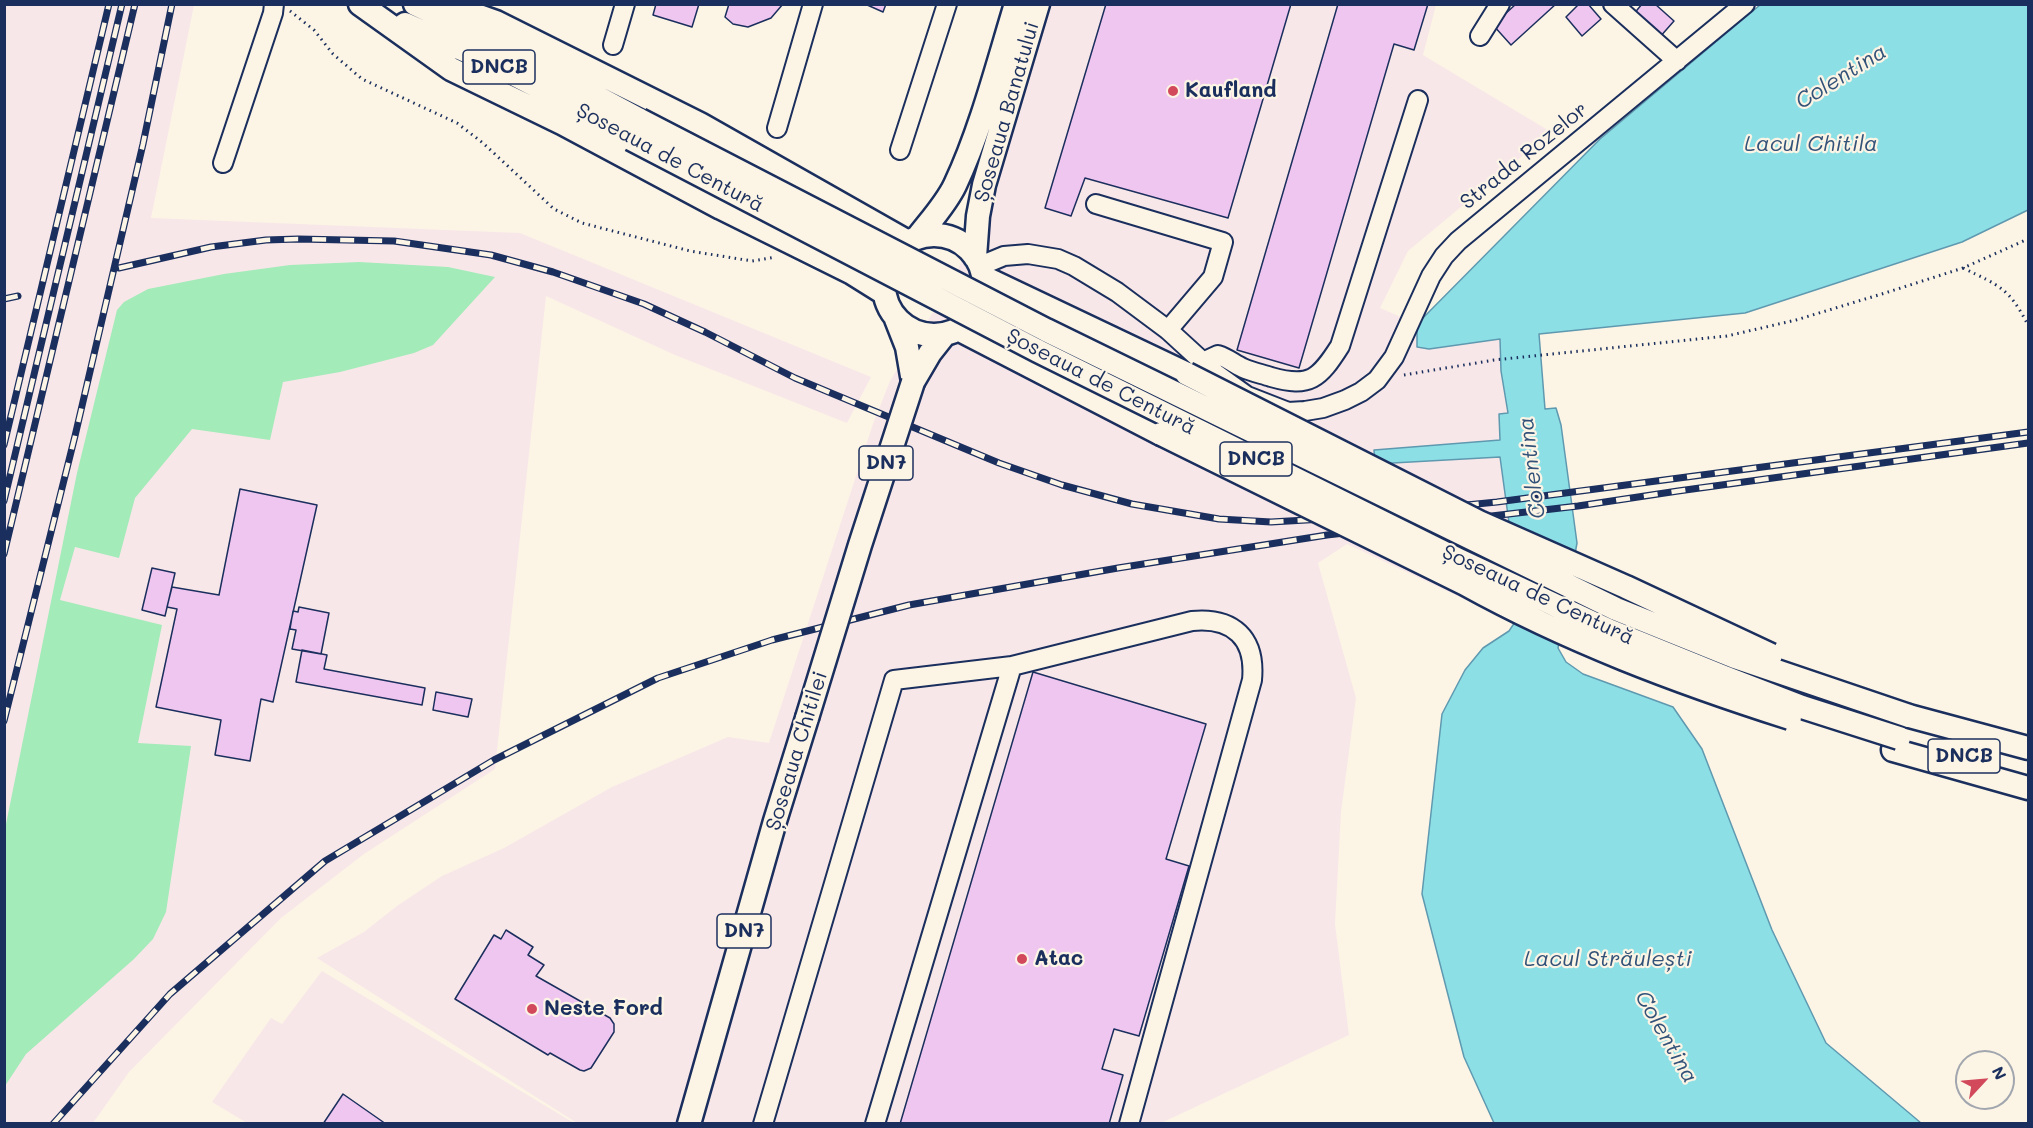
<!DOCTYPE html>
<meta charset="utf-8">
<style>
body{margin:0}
#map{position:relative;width:2033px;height:1128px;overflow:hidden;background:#fcf5e5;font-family:Mali,sans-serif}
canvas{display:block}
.frame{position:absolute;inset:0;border:6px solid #1b2f5e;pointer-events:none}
.north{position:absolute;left:1955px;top:1050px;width:60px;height:60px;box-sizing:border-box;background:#fcf5e5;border:2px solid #a2a6af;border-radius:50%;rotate:64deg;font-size:16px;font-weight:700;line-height:24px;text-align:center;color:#1b2f5e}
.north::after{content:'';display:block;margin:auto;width:21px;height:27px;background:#d1495b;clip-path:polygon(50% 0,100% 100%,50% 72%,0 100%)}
</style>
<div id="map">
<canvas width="2033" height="1128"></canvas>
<div class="frame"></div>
<div class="north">N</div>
</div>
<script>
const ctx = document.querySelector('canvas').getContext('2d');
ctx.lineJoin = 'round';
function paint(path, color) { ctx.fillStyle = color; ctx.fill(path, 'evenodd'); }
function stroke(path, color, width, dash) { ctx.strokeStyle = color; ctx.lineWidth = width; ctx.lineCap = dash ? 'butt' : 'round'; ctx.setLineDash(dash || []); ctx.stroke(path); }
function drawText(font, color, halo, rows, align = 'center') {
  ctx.font = font + ' Mali,sans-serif'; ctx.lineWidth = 4.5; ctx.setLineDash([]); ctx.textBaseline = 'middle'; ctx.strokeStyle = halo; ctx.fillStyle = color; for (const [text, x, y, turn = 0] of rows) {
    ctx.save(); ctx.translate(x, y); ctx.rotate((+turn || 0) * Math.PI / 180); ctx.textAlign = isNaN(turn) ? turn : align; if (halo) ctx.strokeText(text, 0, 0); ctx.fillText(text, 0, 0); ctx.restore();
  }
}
const built = new Path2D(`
 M5,5h189l-43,213 369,15 351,144 -24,46 -172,-68 -129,-59 -51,473 -131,85 -83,64 -152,154 -36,51 -88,1z
 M1044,5h392l-13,50 128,77 -143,119 -28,57 37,16v22l12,3 71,-10 1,32 8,42 -10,1 1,26 -126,10 2,14 124,-8 13,96 3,50 -1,21 -168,-79 -29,19 38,135 -15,114 -6,112 14,111 -188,88h-584l-260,-165 47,-26 33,-26 45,-30 62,-28 108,-61 116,-50 41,6 104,-319 17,-43 67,-107z
 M322,971l252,152h-327l-35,-21 59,-84 11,6z`);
const green = new Path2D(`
 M359,262l89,5 47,10 -62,68 -19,8 -74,19 -57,10 -13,58 -78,-11 -57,69 -16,60 -44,-11 -15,53 102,25 -24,118 53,3 -25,166 -13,27 -19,20 -108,95 -21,32v-257l72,-356 40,-163 7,-8 24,-13 76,-15 66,-9z`);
const water = new Path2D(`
 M1760,5h268v205l-66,32 -217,71 -206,21 6,75 11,-1 5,17 16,118 -19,105 8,14 17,12 90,33 29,42 70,181 54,113 95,80h-427l-30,-66 -42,-163 20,-180 23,-44 18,-22 26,-17 6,-9 1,-20 -3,-50 -13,-95 -125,7 -1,-14 126,-10 -1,-26 9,-1 -7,-42 -1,-32 -71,10 -12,-2v-23l183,-185z`);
const building = new Path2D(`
 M656,4h43l-7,23 -39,-12z
 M729,4h54l-12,14 -23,9 -15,-3 -8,-7z
 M865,4h21l-3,8z
 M1106,4h185l-63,214 -143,-40 -14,38 -26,-8z
 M1338,4h90l-14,46 -20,-6 -95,324 -62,-18z
 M1516,4h40l-45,41 -18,-20z
 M1579,4h9l13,15 -19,17 -16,-19z
 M1642,4h13l19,17 -15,17 -26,-23z
 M240,489l77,16 -44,197 -12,-3 -11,62 -35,-6 6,-35 -65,-13 21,-98 -10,-2 5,-20 47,8z
 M152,568l23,5 -10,43 -23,-6z
 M299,607l30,6 -8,41 -29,-5 4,-19 -6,-1 3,-18 5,1z
 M302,650l25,5 -3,14 101,19 -3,17 -126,-23z
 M1033,672l173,52 -40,135 23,7 -50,170 -25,-7 -12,40 21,6 -14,49h-209z
 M436,692l36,7 -4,18 -35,-7z
 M506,930l27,17 -5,8 16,10 -8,11 74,42 4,6v8l-23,36 -7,3 -4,-1 -30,-17 -2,2 -93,-56 39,-64 7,4z
 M343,1094l43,30h-63z`);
const path = new Path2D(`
 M290,11l24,19 19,24 29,25 95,44 26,20 71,66 28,14 108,28 62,10 24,-4
 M1963,268c37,18 46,20 65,57
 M1404,375l90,-15 233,-24 69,-16 89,-27 78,-25 65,-29`);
const minor = new Path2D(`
 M1613,4l64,57
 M1480,36l20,-32
 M613,45l12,-41
 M777,128l36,-124
 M900,150l47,-146
 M223,163l50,-150 1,-9
 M1096,204l127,38 -10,35 -45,53
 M980,266l24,-10 24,-2 30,5 16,7 43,26 51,38 47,43 32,23 41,16 17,-1 18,-3 22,-8 16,-8 16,-12 17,-23 37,-81 13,-20 14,-15 287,-237
 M1203,362l15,-7c10,3 16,9 25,13 9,4 19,6 28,9 39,11 48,2 69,-31l78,-246
 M763,1124l131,-444 118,-14 180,-45c41,-4 64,17 60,59l-123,444
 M875,1124l137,-458`);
const major = new Path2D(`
 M360,4l91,65 111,54 159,85 131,65 32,20
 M415,4l68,32 157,84
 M445,4l51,18 204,102 208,118
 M405,24l79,35 64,33 83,47
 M884 285a50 50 0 1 1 100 0a50 50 0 1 1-100 0Z
 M917,238c13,-17 29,-34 38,-53 26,-55 43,-122 61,-181
 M975,257l3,-41 6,-31 54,-181
 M983,277l204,97
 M896,319l11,28 6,35
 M958,329l203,105
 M913,382l17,-29 15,-19
 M1909,716l119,32
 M1893,750l135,38
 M689,1124l86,-303 32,-103`);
const rail = new Path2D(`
 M119,268l92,-21 55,-7 32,-1 96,2 97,14 62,17 91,32 61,28 90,46 204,85 63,22 70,19 87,15 52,3 53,-3 173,-17 531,-70
 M4,299l14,-3
 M4,445l105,-441
 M4,501l118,-497
 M4,554l131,-550
 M4,721l71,-285 68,-292 29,-140
 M53,1124l117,-130 155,-133 169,-101 164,-82 114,-38 137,-35 209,-37 209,-33 251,-29 100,-15 350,-48`);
const majorBridge = new Path2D(`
 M640,120l406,210 570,279 119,48 174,59
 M631,139l407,212 421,209 149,70 116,47 78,30 97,31
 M1187,374l292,148 147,65 145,68
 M1161,434l304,150c103,57 212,98 325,134
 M807,718l53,-173 53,-163`);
const markers = [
 [1173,91,6,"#d1495b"],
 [1022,959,6,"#d1495b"],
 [532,1009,6,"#d1495b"]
];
const shields = [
 [499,67,72],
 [1256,459,72],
 [886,463,54],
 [1964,756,72],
 [744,931,54]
];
const shieldNames = [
 ["DNCB",499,67],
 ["DNCB",1256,459],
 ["DN7",886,463],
 ["DNCB",1964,756],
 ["DN7",744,931]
];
const poiNames = [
 ["Kaufland",1185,91],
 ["Atac",1034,959],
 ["Neste Ford",544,1009]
];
const streetNames = [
 ["Șoseaua Banatului",1007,112,-74],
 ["Strada Rozelor",1524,156,-39],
 ["Șoseaua de Centură",670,158,28],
 ["Șoseaua de Centură",1101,382,27],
 ["Șoseaua de Centură",1538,595,25],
 ["Șoseaua Chitilei",797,751,-73]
];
const waterNames = [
 ["Colentina",1841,77,-32],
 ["Lacul Chitila",1811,144],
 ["Colentina",1532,468,-97],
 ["Lacul Străulești",1608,959],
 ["Colentina",1666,1037,60]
];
paint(built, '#f8e7e8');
paint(green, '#a3ebb9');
paint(water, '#8ddfe6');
stroke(water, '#5f99b0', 1.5);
paint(building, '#efc6ef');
stroke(building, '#1b2f5e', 1.5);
stroke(minor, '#1b2f5e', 22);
stroke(major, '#1b2f5e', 27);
stroke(path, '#1b2f5e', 3, [1.5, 4.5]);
stroke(minor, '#fcf5e5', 18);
stroke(major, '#fcf5e5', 22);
stroke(rail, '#1b2f5e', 7);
stroke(rail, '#fcf5e5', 4.5, [14]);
stroke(majorBridge, '#1b2f5e', 27, []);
stroke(majorBridge, '#fcf5e5', 22);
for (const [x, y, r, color] of markers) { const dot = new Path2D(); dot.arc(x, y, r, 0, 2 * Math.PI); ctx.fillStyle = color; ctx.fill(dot); stroke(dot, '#fcf5e5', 2); }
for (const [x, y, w] of shields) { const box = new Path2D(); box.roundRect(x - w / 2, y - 17, w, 34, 4.5); ctx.fillStyle = '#fcf5e5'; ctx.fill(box); stroke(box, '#1b2f5e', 1.5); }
drawText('bold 20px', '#1b2f5e', null, shieldNames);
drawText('bold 21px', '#1b2f5e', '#fcf5e5', poiNames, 'left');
drawText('21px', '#1b2f5e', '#fcf5e5', streetNames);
drawText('italic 22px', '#325279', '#fcf5e5', waterNames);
</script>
